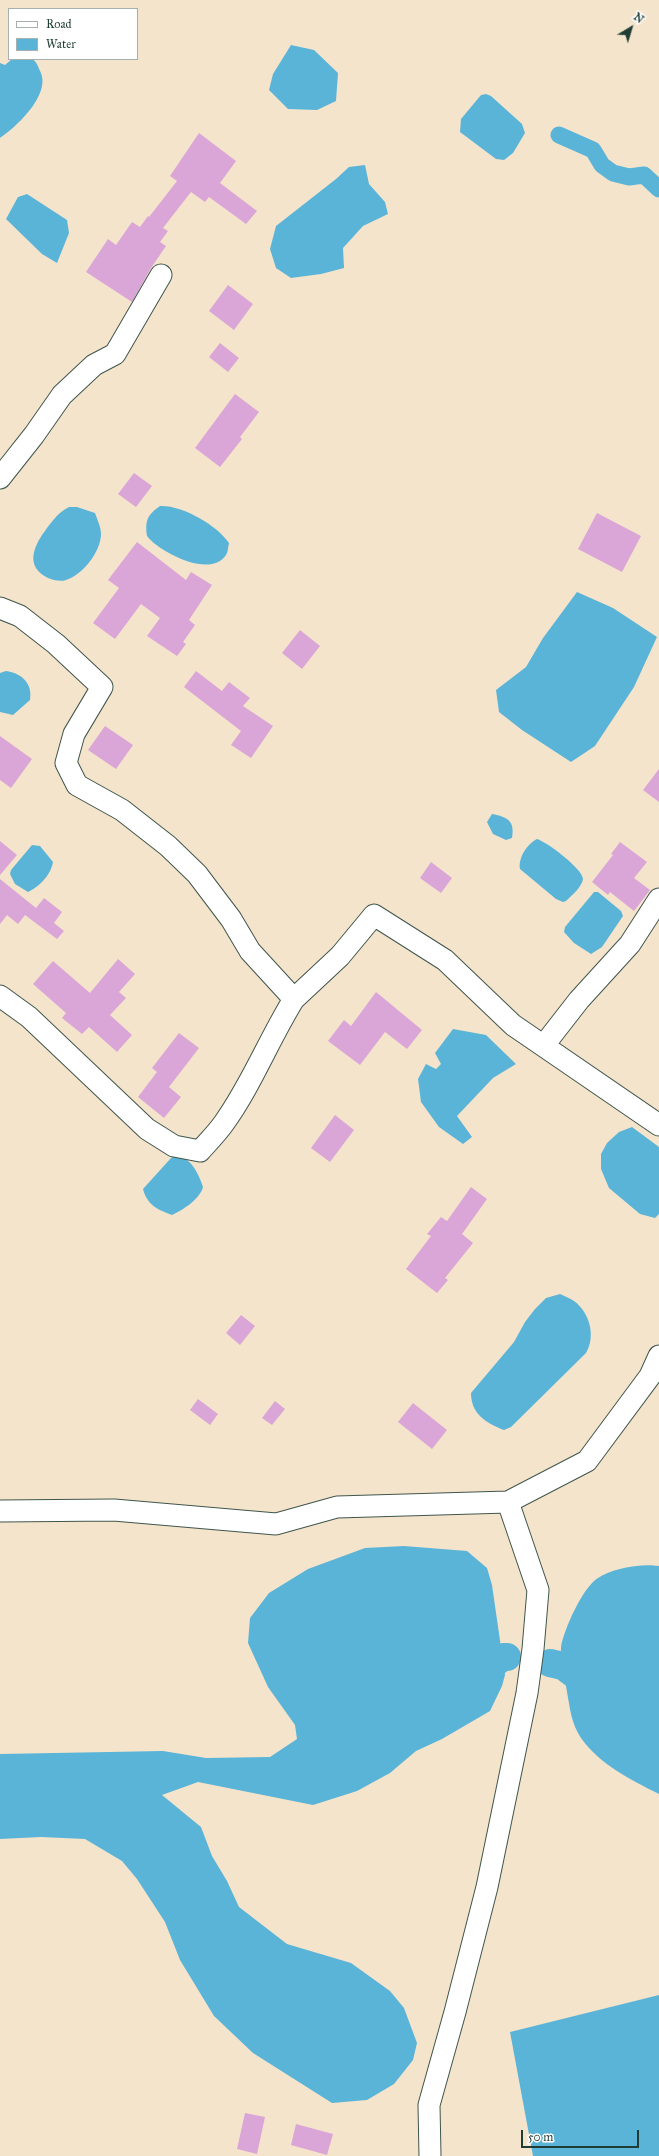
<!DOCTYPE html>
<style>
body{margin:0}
#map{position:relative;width:659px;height:2156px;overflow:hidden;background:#f5e4cc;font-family:"IM FELL Great Primer",serif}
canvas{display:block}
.legend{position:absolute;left:8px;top:8px;width:130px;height:52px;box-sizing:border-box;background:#fff;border:1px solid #a5b1ae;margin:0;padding:5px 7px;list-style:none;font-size:12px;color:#1f3d34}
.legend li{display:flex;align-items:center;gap:8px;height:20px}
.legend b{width:20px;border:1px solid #a5b1ae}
.north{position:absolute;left:611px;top:8px;width:40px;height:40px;-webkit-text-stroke:3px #fff;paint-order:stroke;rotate:38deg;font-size:11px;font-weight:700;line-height:16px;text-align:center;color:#1f3d34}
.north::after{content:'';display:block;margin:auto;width:14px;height:18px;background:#1f3d34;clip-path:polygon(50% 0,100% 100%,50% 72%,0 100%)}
.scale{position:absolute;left:521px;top:2130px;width:118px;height:18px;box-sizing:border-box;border:2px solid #1f3d34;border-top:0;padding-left:5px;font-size:12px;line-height:14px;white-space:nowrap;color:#1f3d34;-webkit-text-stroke:3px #fff;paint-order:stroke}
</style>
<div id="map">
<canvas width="659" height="2156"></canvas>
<ul class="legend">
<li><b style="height:5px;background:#fff"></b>Road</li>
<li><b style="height:11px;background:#5ab4d7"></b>Water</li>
</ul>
<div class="north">N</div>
<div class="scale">50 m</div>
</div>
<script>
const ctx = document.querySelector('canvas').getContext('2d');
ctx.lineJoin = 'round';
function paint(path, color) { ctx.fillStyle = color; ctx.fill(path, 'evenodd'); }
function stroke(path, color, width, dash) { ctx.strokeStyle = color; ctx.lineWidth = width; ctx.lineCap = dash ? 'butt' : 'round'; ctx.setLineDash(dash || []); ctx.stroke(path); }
const water = new Path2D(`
 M291,45l23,5 24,23 -2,28 -19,9 -29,-1 -19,-19 4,-16z
 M12,59c6,0 13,-1 19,0 5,1 7,7 9,12 12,22 -22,55 -40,67v-75l5,2z
 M486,94l5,2 31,28 3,9 -12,20 -9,7 -8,-1 -36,-27 1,-13 20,-24z
 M365,165l4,19 16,18 3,12 -25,12 -20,22 1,20 -23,6 -30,4 -15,-10 -6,-19 6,-23 60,-47 13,-12z
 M27,194l40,26 2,13 -12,30 -15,-9 -36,-35 12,-22z
 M160,506c22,-1 57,19 69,37 -1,4 -1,9 -3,12 -15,24 -67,-3 -79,-19 -2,-15 0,-21 13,-30z
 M69,507h8l18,6c2,6 6,14 6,21 0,17 -18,41 -35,46 -6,2 -13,0 -18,-2 -20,-10 -17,-26 -6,-43 8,-11 15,-22 27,-28z
 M577,592l36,16 44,29 -23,50 -39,59 -24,16 -49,-32 -23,-18 -3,-22 30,-23 17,-29z
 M6,671c16,2 27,13 24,29l-17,15 -13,-3v-39z
 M492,814c16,3 23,7 20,24l-6,2 -13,-6 -6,-12z
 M537,839c10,3 46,30 46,40 -1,8 -12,17 -17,22l-3,1 -7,-3 -36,-30c-2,-11 7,-25 17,-30z
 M32,845l8,1 13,16c-2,13 -14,25 -25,30l-13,-8 -5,-10 1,-4z
 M594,892h4l23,19 2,5 -21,31 -11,7 -17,-11 -10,-11 1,-5z
 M453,1029l33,6 30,29 -23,14 -36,38 15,21 -9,7 -24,-17 -18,-25 -3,-23 8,-15 10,5 5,-5 -6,-11z
 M632,1127l27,20v67l-4,4 -15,-4 -31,-26 -8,-19v-15l6,-11 12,-11z
 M177,1155c14,3 22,19 26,32 -3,12 -20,23 -31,28 -14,-5 -25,-10 -29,-26l28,-31z
 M560,1294c4,2 10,4 14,7 16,12 22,35 12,52l-75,74 -7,3c-18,-7 -33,-16 -33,-37l43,-51 11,-20 10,-13 11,-11z
 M404,1546l63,5 20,17 5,17 13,90 -3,11 -12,25 -48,28 -26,12 -26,22 -33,18 -44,14 -115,-23 -36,13 39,32 11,29 15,25 12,26 48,37 64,19 39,28 14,17 13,35 -4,17 -19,24 -27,16 -35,3 -79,-50 -39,-37 -34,-56 -15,-38 -28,-43 -15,-18 -37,-22 -44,-2 -41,2v-85l163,-3 43,7 64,-1 27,-18 -2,-14 -27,-38 -20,-44 2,-25 19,-25 39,-24 57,-21z
 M659,1566v228c-28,-14 -60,-30 -78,-56 -10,-15 -11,-30 -14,-46 -2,-14 -7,-31 -6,-45 3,-18 22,-60 37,-69 14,-10 44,-15 61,-12z
 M659,1995v161h-126l-23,-124z`);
const canal = new Path2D(`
 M559,135l34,15 9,15 11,8 16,4 15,-2 15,14`);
const river = new Path2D(`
 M550,1663l13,3 31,23
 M473,1679l30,-22h4`);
const building = new Path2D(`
 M199,133l37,28 -16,22 37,28 -11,13 -37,-27 -4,5 -14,-10 -28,36 5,3 -8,11 6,4 -15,22 -19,34 -46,-30 22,-33 8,6 16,-23 8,5 8,-11 1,1 28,-36 -7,-5z
 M228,285l25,19 -19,26 -25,-19z
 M220,343l19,15 -11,14 -19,-15z
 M235,394l24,18 -19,25 2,2 -22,28 -25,-19z
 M134,473l18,13 -16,21 -18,-13z
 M597,513l44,23 -19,36 -44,-23z
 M137,542l49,38 5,-8 21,13 -23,35 6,5 -12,17 3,2 -9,12 -30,-20 13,-18 -19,-14 -26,35 -22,-16 26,-35 -11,-8z
 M300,630l20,16 -18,23 -20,-16z
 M196,671l26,20 7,-9 21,16 -7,8 30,20 -22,32 -20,-13 10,-14 -57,-44z
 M105,726l28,19 -17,24 -28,-19z
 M0,736l32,23 -21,29 -11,-8z
 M659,769v33l-16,-12z
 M0,841l17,14 -17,20z
 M620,842l27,20 -13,16 16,12 -16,21 -24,-19 -2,3 -16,-13 21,-27 -2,-1z
 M431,862l21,16 -11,15 -21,-15z
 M0,879l36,29 8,-10 18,14 -8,11 10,8 -7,8 -32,-24 -7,9 -11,-9 -7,9z
 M118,959l17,15 -16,18 7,6 -16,17 22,20 -15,17 -28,-25 -7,7 -20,-16 4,-5 -33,-29 20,-23 37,32z
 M376,992l46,38 -15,19 -22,-17 -25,33 -32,-24 16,-21 7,6z
 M179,1033l20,15 -30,39 12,10 -17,21 -26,-21 19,-25 -5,-4z
 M335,1115l19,15 -24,32 -19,-14z
 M471,1187l16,12 -25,35 11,9 -28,35 3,2 -11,13 -31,-24 25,-33 -4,-2 14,-17 6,4z
 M241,1315l14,11 -15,19 -14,-12z
 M198,1399l20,15 -8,11 -20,-15z
 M275,1401l10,8 -13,16 -10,-7z
 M413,1403l34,27 -15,19 -34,-27z
 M245,2113l20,4 -8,37 -20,-5z
 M296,2124l37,10 -6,21 -36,-10z`);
const minor = new Path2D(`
 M0,478l34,-43 28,-40 32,-30 21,-11 46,-79
 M0,608l20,8 36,28 46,43 -28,47 -8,29 11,22 45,25 46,36 29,28 34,45 19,32 44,48 46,-43 34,-41 71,45 68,65 146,100
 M0,996l29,21 118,112 27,17 26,5c8,-9 17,-18 24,-28 28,-39 45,-84 70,-124
 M544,1045l35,-45 51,-56 29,-45
 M508,1502l79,-41 63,-85 9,-20
 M0,1511l114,-1 162,14 61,-17 171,-5 30,88 -5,59 -6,44 -40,194 -32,125 -26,93 1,51`);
paint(water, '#5ab4d7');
stroke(canal, '#5ab4d7', 17);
stroke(river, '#5ab4d7', 28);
paint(building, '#daa5d7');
stroke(minor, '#3f564b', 23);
stroke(minor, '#fff', 21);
</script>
